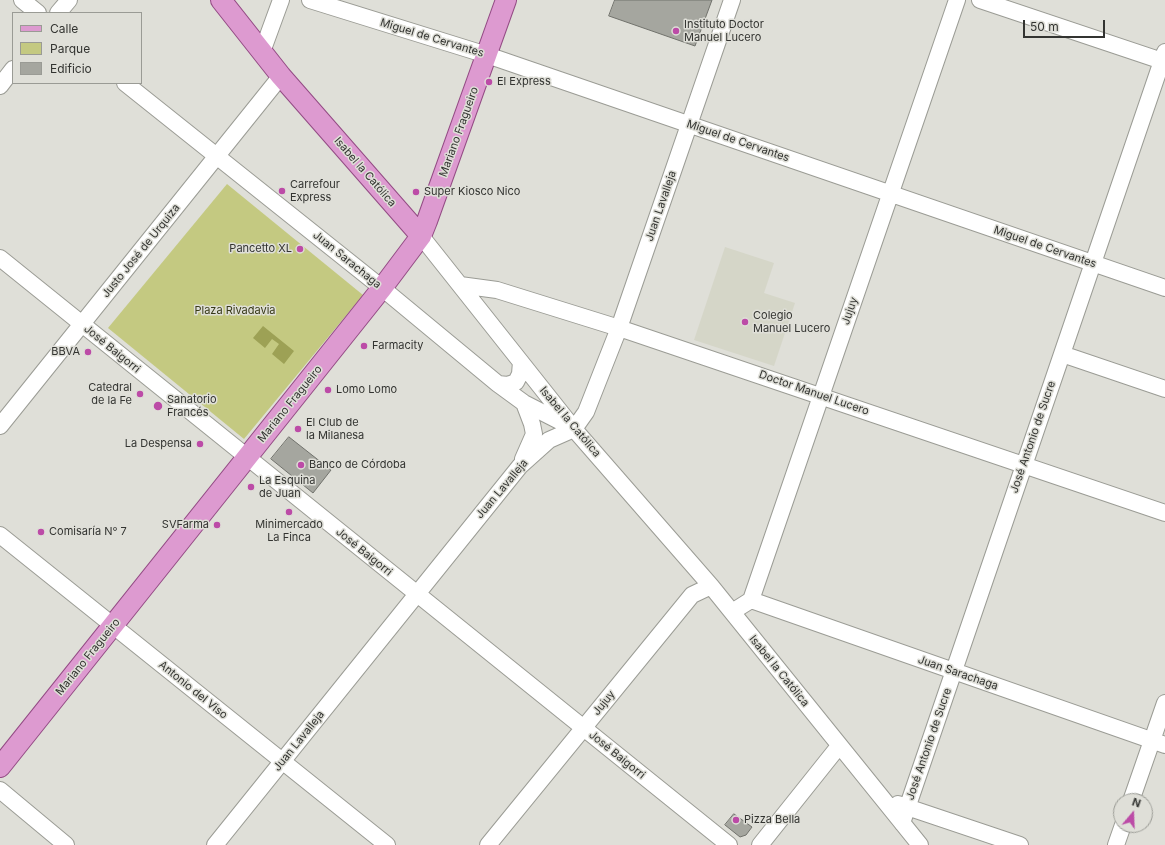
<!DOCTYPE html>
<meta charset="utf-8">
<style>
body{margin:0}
#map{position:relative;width:1165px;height:845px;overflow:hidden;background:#dfdfd8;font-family:Inter,sans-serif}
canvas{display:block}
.legend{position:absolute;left:12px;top:12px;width:130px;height:72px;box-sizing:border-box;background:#dfdfd8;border:1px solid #9a9b95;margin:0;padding:5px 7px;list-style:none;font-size:12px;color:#333431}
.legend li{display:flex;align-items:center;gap:8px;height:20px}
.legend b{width:20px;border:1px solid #9a9b95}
.north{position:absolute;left:1113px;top:793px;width:40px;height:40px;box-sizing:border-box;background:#dfdfd8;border:1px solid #9a9b95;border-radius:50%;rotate:19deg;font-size:11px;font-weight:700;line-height:16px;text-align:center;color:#333431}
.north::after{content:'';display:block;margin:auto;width:14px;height:18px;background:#bc4ba7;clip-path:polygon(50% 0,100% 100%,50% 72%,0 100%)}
.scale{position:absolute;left:1023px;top:20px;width:82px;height:18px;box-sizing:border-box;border:2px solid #333431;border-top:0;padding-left:5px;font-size:12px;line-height:14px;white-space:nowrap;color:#333431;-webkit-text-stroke:3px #dfdfd8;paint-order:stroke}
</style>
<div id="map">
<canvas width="1165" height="845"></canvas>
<ul class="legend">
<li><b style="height:5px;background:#dd9ad0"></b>Calle</li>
<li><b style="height:11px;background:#c4c981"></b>Parque</li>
<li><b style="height:11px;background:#a5a69f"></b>Edificio</li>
</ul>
<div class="north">N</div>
<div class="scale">50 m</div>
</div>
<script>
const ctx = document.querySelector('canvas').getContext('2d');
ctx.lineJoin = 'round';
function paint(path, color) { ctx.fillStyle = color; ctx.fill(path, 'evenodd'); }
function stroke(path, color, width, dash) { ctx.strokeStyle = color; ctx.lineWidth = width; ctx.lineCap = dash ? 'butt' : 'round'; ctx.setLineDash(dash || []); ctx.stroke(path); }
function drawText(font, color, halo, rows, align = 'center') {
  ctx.font = font + ' Inter,sans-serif'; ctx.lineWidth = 3; ctx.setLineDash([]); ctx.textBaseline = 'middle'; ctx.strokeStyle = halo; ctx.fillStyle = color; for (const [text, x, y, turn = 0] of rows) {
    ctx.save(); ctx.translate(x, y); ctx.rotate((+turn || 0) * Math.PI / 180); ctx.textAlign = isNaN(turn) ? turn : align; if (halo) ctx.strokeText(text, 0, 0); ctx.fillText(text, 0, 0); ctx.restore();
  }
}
const built = new Path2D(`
 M725,247l49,16 -10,30 31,10 -21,63 -80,-26z`);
const green = new Path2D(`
 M227,184l136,111 -119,144 -136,-111z`);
const water = new Path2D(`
 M263,326l31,25 -10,13 -12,-10 7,-10 -7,-5 -7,9 -12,-10z`);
const building = new Path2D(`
 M615,0h97l-17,46 -86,-30z
 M289,437l42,33 -18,23 -42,-34z
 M734,814l18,13 -6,8 -6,2 -15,-12z`);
const minor = new Path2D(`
 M22,0l16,13
 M310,0l177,55 678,233
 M980,0l185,62
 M58,13l11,-13
 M262,52l19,-52
 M125,83l257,205 116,96 26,19 45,23
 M0,86l13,-17
 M421,236l153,193 137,157 209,259
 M0,258l729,587
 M460,285l37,5 122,38 546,185
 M1062,354l103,35
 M498,384l10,1 8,-3 4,-8 1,-12
 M0,426l281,-350
 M523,459l11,-25 -2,-10 -8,-21
 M0,535l387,310
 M751,600l414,145
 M732,612l19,-12 206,-600
 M0,790l66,55
 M1131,801l34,-98
 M898,804l122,41
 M902,823l263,-771
 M215,845l305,-379 29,-26 25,-11 12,-17 33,-84 113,-328
 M488,845l204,-250 19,-9
 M760,845l79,-99
 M1116,845l7,-20`);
const major = new Path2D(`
 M221,0l60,76 140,160
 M0,767l382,-479 39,-52 6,-15 79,-221`);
const markers = [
 [676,31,4,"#bc4ba7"],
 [489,82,4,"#bc4ba7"],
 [282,191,4,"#bc4ba7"],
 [416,192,4,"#bc4ba7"],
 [300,249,4,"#bc4ba7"],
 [745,322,4,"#bc4ba7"],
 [364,346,4,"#bc4ba7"],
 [88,352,4,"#bc4ba7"],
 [328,390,4,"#bc4ba7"],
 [140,394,4,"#bc4ba7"],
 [158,406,5,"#bc4ba7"],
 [298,429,4,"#bc4ba7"],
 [200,444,4,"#bc4ba7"],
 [301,465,4,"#bc4ba7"],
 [251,487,4,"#bc4ba7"],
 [289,512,4,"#bc4ba7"],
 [217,525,4,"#bc4ba7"],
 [41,532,4,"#bc4ba7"],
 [736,820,4,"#bc4ba7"]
];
const poiNames = [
 ["Instituto Doctor",684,25],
 ["Manuel Lucero",684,38],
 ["El Express",497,82],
 ["Carrefour",290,185],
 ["Express",290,198],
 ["Super Kiosco Nico",424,192],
 ["Pancetto XL",292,249,"right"],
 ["Colegio",753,316],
 ["Manuel Lucero",753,329],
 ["Farmacity",372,346],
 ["BBVA",80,352,"right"],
 ["Catedral",132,388,"right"],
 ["de la Fe",132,401,"right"],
 ["Lomo Lomo",336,390],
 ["Sanatorio",167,400],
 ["Francés",167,413],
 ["El Club de",306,423],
 ["la Milanesa",306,436],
 ["La Despensa",192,444,"right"],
 ["Banco de Córdoba",309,465],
 ["La Esquina",259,481],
 ["de Juan",259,494],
 ["SVFarma",209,525,"right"],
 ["Minimercado",289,525,"center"],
 ["La Finca",289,538,"center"],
 ["Comisaría N° 7",49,532],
 ["Pizza Bella",744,820]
];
const streetNames = [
 ["Miguel de Cervantes",432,38,17],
 ["Mariano Fragueiro",459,132,-70],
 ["Miguel de Cervantes",738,141,19],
 ["Isabel la Católica",365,172,49],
 ["Juan Lavalleja",661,206,-71],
 ["Miguel de Cervantes",1045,247,19],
 ["Justo José de Urquiza",141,251,-51],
 ["Juan Sarachaga",347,260,39],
 ["Jujuy",850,311,-71],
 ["José Baigorri",112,349,39],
 ["Doctor Manuel Lucero",814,393,19],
 ["Mariano Fragueiro",290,404,-51],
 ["Isabel la Católica",570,422,50],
 ["José Antonio de Sucre",1033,437,-71],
 ["Juan Lavalleja",502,489,-50],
 ["José Baigorri",364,552,39],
 ["Mariano Fragueiro",88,657,-51],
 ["Isabel la Católica",779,671,51],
 ["Juan Sarachaga",958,673,19],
 ["Antonio del Viso",193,690,39],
 ["Jujuy",604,703,-51],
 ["Juan Lavalleja",299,741,-51],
 ["José Antonio de Sucre",929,744,-71],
 ["José Baigorri",617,755,39]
];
const parkNames = [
 ["Plaza Rivadavia",235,311]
];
paint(built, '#d5d6c8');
paint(green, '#c4c981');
paint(water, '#9da155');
paint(building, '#a5a69f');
stroke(building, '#71726c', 1);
stroke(minor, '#9b9c95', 18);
stroke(major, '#934b84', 22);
stroke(minor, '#fff', 16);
stroke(major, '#dd9ad0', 20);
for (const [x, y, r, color] of markers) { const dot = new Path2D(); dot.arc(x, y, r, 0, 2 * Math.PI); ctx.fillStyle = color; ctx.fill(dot); stroke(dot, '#dfdfd8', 1.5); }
drawText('11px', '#333431', '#dfdfd8', poiNames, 'left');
drawText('11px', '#333431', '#dfdfd8', streetNames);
drawText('11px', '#373917', '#dfdfd8', parkNames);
</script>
